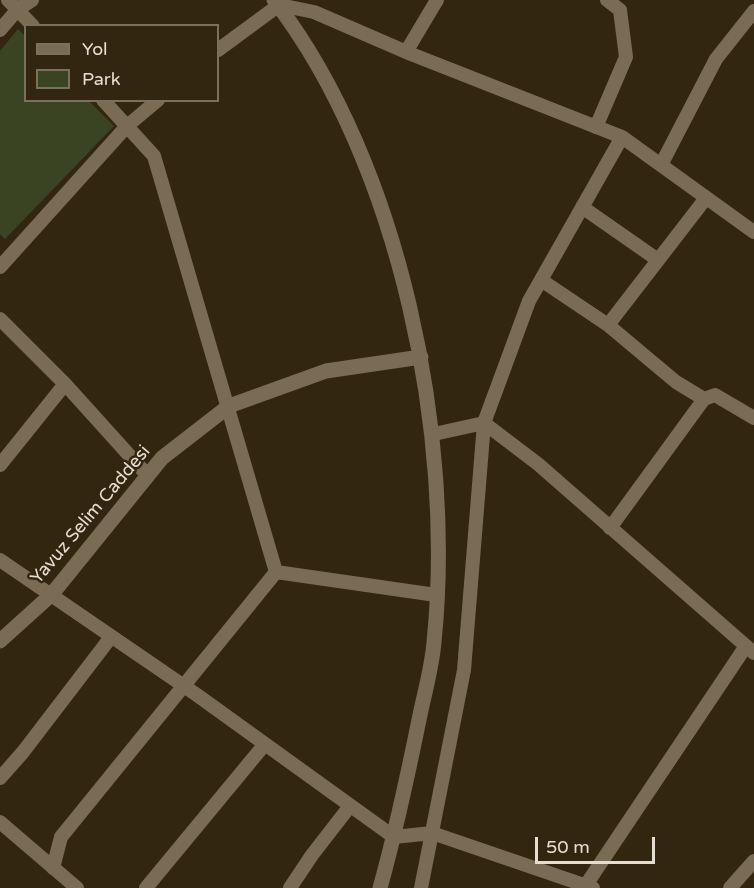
<!DOCTYPE html>
<style>
body{margin:0}
#map{position:relative;width:754px;height:888px;overflow:hidden;background:#332611;font-family:"Varela Round",sans-serif}
canvas{display:block}
.legend{position:absolute;left:24px;top:24px;width:195px;height:78px;box-sizing:border-box;background:#332611;border:2px solid #7b6f5d;margin:0;padding:8px 10px;list-style:none;font-size:18px;color:#e6ddd0}
.legend li{display:flex;align-items:center;gap:12px;height:30px}
.legend b{width:30px;border:2px solid #7b6f5d}
.scale{position:absolute;left:535px;top:837px;width:120px;height:27px;box-sizing:border-box;border:3px solid #e6ddd0;border-top:0;padding-left:8px;font-size:18px;line-height:21px;white-space:nowrap;color:#e6ddd0;-webkit-text-stroke:4px #332611;paint-order:stroke}
</style>
<div id="map">
<canvas width="754" height="888"></canvas>
<ul class="legend">
<li><b style="height:8px;background:#7a6b54"></b>Yol</li>
<li><b style="height:16px;background:#3a4423"></b>Park</li>
</ul>
<div class="scale">50 m</div>
</div>
<script>
const ctx = document.querySelector('canvas').getContext('2d');
ctx.lineJoin = 'round';
function paint(path, color) { ctx.fillStyle = color; ctx.fill(path, 'evenodd'); }
function stroke(path, color, width, dash) { ctx.strokeStyle = color; ctx.lineWidth = width; ctx.lineCap = dash ? 'butt' : 'round'; ctx.setLineDash(dash || []); ctx.stroke(path); }
function drawText(font, color, halo, rows, align = 'center') {
  ctx.font = font + ' "Varela Round",sans-serif'; ctx.lineWidth = 5; ctx.setLineDash([]); ctx.textBaseline = 'middle'; ctx.strokeStyle = halo; ctx.fillStyle = color; for (const [text, x, y, turn = 0] of rows) {
    ctx.save(); ctx.translate(x, y); ctx.rotate((+turn || 0) * Math.PI / 180); ctx.textAlign = isNaN(turn) ? turn : align; if (halo) ctx.strokeText(text, 0, 0); ctx.fillText(text, 0, 0); ctx.restore();
  }
}
const green = new Path2D(`
 M18,29l7,7 1,64 63,1 25,25 -109,113 -5,-5v-183z`);
const minor = new Path2D(`
 M8,0l25,26
 M0,30l18,-21 14,-9
 M218,50l61,-45 35,7 97,42 211,83 -93,164 -45,122 -20,247 -43,218
 M406,52l31,-52
 M103,100l51,56 122,416
 M596,127l30,-70 -6,-47 -13,-10
 M622,137l132,95
 M661,165l55,-106 38,-48
 M582,207l76,53
 M0,267l127,-141 31,-26
 M541,280l67,45
 M0,319l65,65 83,92
 M704,399l-28,-17 -68,-57 98,-127
 M434,434l50,-11 54,41 216,189
 M0,465l65,-81
 M610,528l94,-129 11,-4 39,23
 M0,560l197,135 197,142 38,-4 161,55
 M276,572l160,23
 M0,778l23,-26 88,-115
 M0,822l77,66
 M53,868l8,-31 215,-265
 M586,885l160,-239
 M146,888l119,-144
 M290,888l22,-33 38,-49
 M730,888l24,-27`);
const tertiary = new Path2D(`
 M274,0c127,165 181,438 160,642 -2,25 -9,49 -14,73 -12,59 -24,116 -40,173
 M0,641l52,-47 110,-136 67,-52 97,-35 95,-14`);
const streetNames = [
 ["Yavuz Selim Caddesi",91,515,-50]
];
paint(green, '#3a4423');
stroke(minor, '#7a6b54', 14);
stroke(tertiary, '#7a6b54', 15);
drawText('18px', '#e6ddd0', '#332611', streetNames);
</script>
